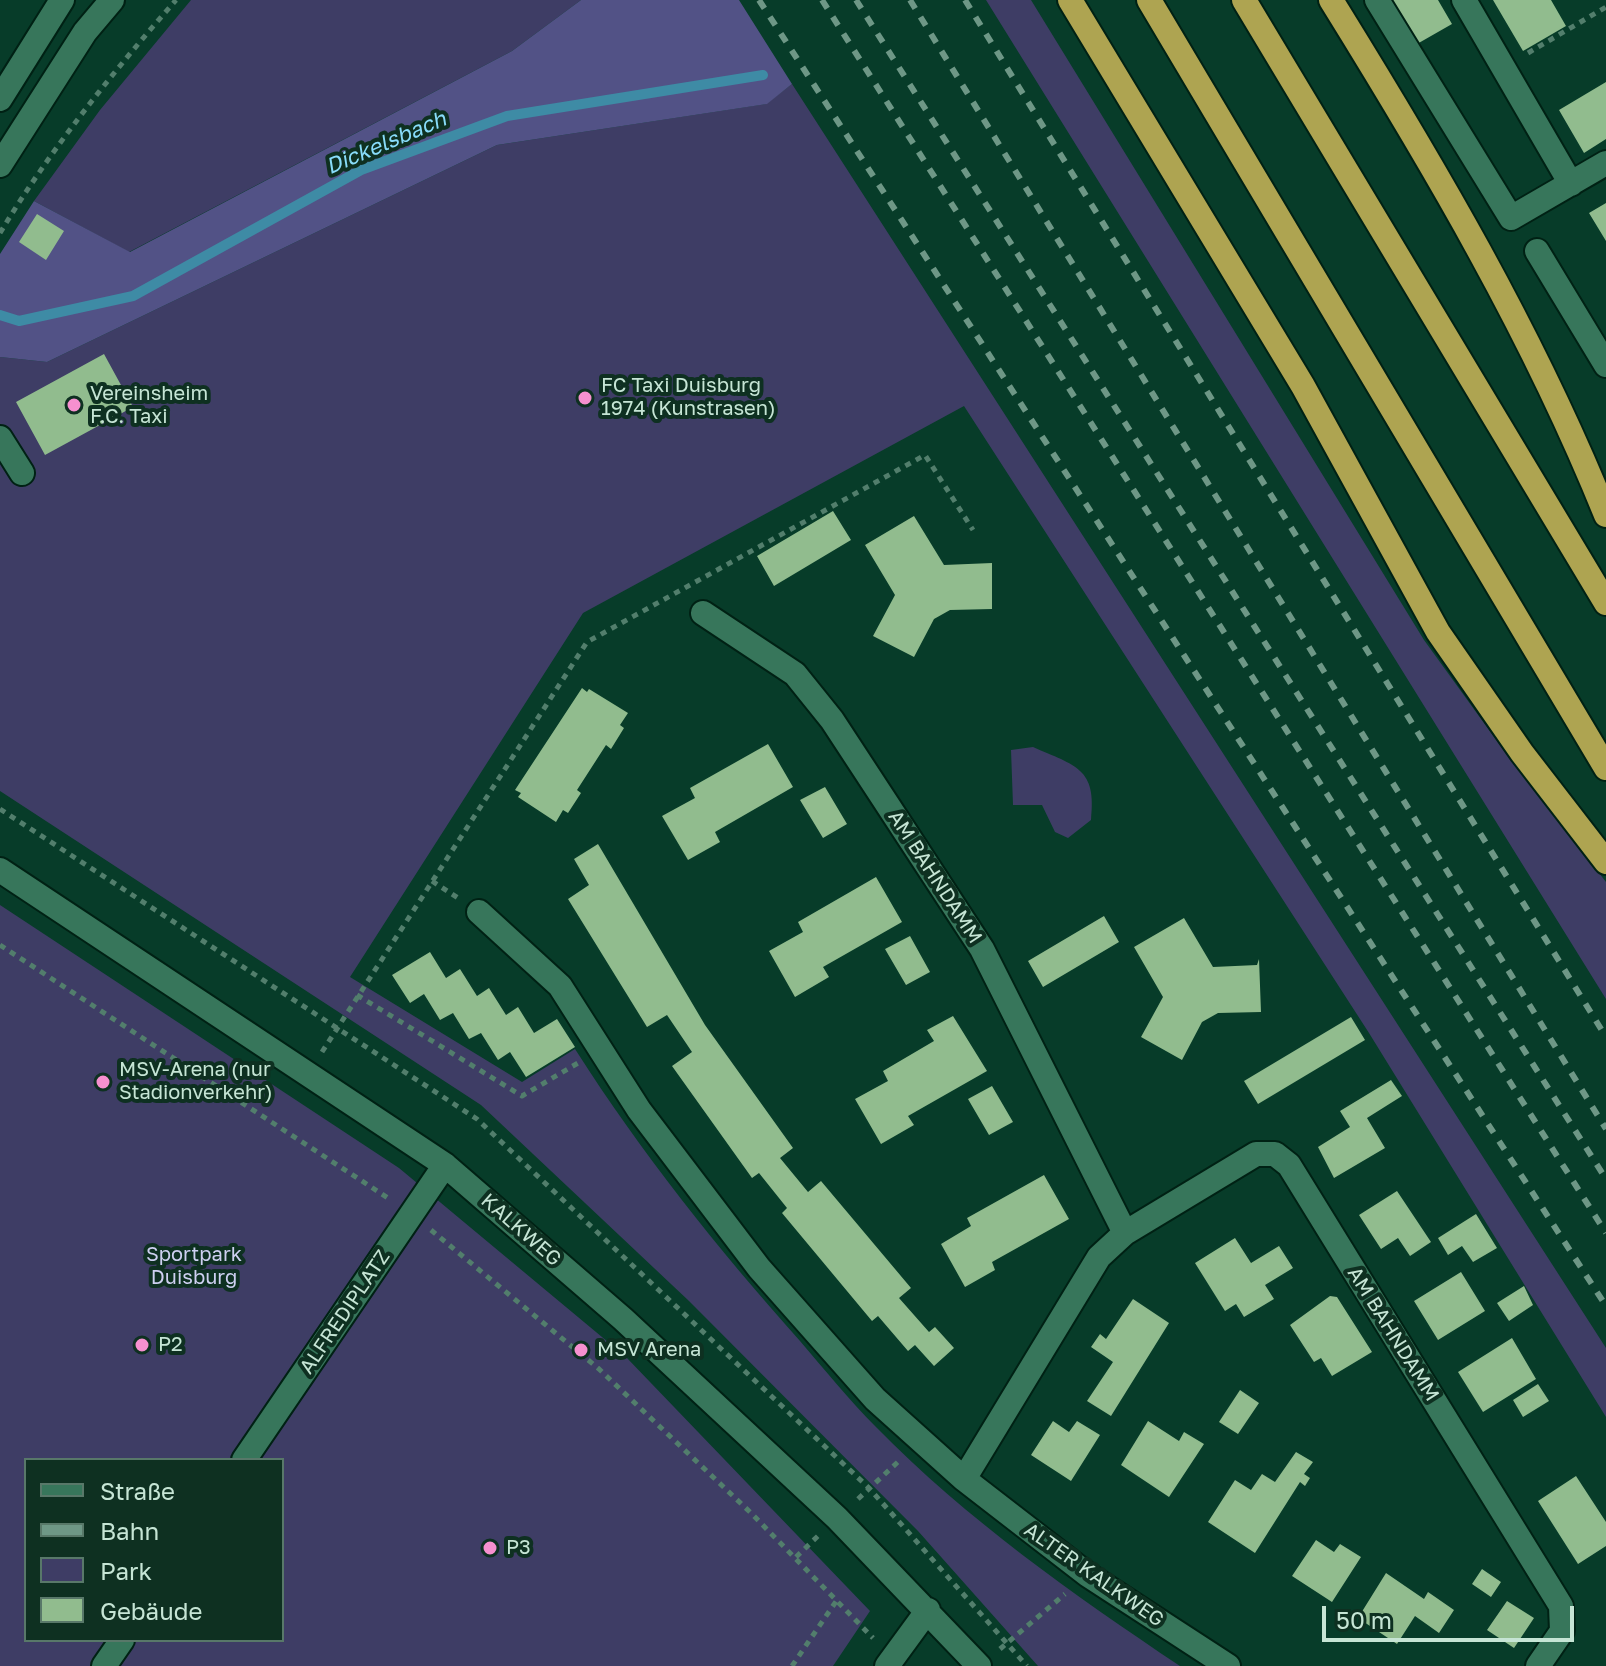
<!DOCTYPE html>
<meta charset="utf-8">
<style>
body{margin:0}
#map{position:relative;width:1606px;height:1666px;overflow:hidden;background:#073c29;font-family:"Golos Text",sans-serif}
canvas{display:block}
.legend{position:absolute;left:24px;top:1458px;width:260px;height:184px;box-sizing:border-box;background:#0e3021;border:2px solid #587869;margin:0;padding:10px 14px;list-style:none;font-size:24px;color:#c6e5d5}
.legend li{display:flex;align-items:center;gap:16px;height:40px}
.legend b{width:40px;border:2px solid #587869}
.scale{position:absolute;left:1322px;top:1606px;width:252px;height:36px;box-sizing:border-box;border:4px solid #c6e5d5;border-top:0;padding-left:10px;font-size:24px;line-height:28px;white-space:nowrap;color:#c6e5d5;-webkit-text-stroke:6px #0e3021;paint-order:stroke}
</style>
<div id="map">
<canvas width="1606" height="1666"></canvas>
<ul class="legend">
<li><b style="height:10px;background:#37765b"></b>Straße</li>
<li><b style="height:10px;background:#6e9786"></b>Bahn</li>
<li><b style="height:22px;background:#3e3d65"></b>Park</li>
<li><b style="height:22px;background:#91bc8e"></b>Gebäude</li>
</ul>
<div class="scale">50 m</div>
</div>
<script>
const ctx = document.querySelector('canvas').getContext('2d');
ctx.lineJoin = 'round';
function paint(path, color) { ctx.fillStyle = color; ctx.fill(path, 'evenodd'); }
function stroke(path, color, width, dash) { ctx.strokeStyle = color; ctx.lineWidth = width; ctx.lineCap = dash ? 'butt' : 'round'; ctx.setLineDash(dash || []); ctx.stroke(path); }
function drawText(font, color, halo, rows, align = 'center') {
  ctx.font = font + ' "Golos Text",sans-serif'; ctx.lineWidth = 8; ctx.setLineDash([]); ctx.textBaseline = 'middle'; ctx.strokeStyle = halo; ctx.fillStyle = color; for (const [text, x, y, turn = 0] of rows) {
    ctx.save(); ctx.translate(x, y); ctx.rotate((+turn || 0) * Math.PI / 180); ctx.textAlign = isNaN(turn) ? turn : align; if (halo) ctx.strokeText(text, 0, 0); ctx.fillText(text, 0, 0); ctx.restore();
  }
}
const green = new Path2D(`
 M191,0h390l-69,51 -383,201 -95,-51 66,-91z
 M986,0h45l393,640 86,119 96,123v117z
 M792,84l814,1264v69l-237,-384 -405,-627 -381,207 -233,364 172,105 53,-33c67,105 142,199 225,292 25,29 49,59 76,86 90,92 198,168 304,239h-142l-120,-135 -229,-230 -208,-196 -481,-314v-434l47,5 450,-217 269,-41z
 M1033,747c43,19 64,21 58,73l-23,18 -13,-6 -13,-27h-29l-2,-55z
 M0,905l399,263 227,189 244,254 -37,55h-833zM26,1460h256v180h-256z`);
const forest = new Path2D(`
 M581,0h158l53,84 -25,20 -270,41 -450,217 -47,-5v-103l34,-53 96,51 382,-201z`);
const stream = new Path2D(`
 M0,315l19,6 114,-25 228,-126 146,-54 256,-41`);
const building = new Path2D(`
 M1391,0h47l14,24 -35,20z
 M1493,0h58l15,26 -43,25z
 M1606,82v57l-22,14 -25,-43z
 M1606,203v38l-17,-28z
 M37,214l27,17 -18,29 -27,-18z
 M104,354l29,53 -88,48 -29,-53z
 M833,511l18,29 -77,46 -17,-30z
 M914,516l30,49 48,-2v46l-42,1 -16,9 -20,38 -41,-21 22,-41 -30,-50z
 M582,688l5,4 2,-3 39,24 -8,12 4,3 -13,21 -5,-4 -29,45 4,3 -13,20 -5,-3 -7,12 -38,-25 3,-4 -6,-3z
 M768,744l25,43 -78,45 5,10 -32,18 -26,-44 33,-18 -5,-10z
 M825,787l22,37 -24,14 -23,-38z
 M598,844l107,181 88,123 -13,10 28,34 13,-11 90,107 -12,10 30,34 6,-5 19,21 -20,18 -19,-21 -7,6 -30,-35 -6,5 -90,-108 5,-5 -28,-35 -7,5 -80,-112 20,-14 -25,-37 -20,12 -79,-128 21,-14 -15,-26z
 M876,877l26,45 -79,45 6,10 -34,20 -26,-46 34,-19 -5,-10z
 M1104,916l15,26 -76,45 -15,-26z
 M1184,918l29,49 44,-2 2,-6 2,53 -43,1 -16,9 -20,38 -41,-23 22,-40 -29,-50z
 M910,936l20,36 -24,13 -21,-36z
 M430,952l16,26 14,-9 17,27 12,-8 17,27 12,-8 16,26 23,-14 18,28 -49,30 -16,-25 -12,8 -17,-27 -12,6 -16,-26 -13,7 -16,-26 -14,9 -18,-28z
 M953,1016l34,55 -79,45 6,9 -33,19 -26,-45 33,-18 -5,-10 51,-30 -7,-11z
 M1351,1017l14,23 -107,64 -14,-23z
 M1391,1080l11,16 -35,22 18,30 -51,30 -16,-31 32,-20 -10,-16z
 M992,1086l21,36 -24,13 -21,-36z
 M1044,1175l25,44 -77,43 3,8 -30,17 -24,-43 30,-18 -4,-8z
 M1397,1191l34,51 -21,14 -12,-18 -17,11 -22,-34z
 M1476,1214l21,34 -24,14 -11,-16 -14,9 -10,-17z
 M1235,1238l16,25 28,-17 14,22 -28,17 9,14 -30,18 -8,-13 -11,7 -30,-48z
 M1461,1272l24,39 -47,29 -24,-39z
 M1524,1286l9,19 -24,16 -12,-18z
 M1330,1296l7,1 35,55 -40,24 -11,-18 -7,4 -24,-37z
 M1133,1299l36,24 -58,93 -24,-15 26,-39 -22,-15 9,-13 6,5z
 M1512,1338l24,41 -53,33 -25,-40z
 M1538,1384l11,17 -26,16 -10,-17z
 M1240,1390l19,13 -21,31 -19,-12z
 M1053,1421l16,11 8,-11 23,14 -29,46 -40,-26z
 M1148,1421l31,20 5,-9 20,12 -35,53 -48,-32z
 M1296,1452l17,10 -9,12 6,4 -5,8 -5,-4 -45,71 -47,-31 27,-42 16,10 11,-16 13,8z
 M1576,1476l30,46v24l-28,18 -40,-63z
 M1316,1540l18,12 6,-8 21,13 -29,45 -40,-26z
 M1482,1569l19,13 -10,15 -19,-13z
 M1386,1573l38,26 4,-7 26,18 -15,23 -24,-17 -18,28 -39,-26z
 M1507,1601l27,17 -20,30 -27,-18z`);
const path = new Path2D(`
 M1528,53l78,-46
 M0,233c50,-83 112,-160 176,-233
 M0,809l477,310 392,369 158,178
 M432,881l26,17
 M0,945l388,253
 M357,995l165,101 56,-33
 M322,1052l265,-410 338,-187 48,75
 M431,1230l168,139 152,144 122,125
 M858,1499l42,-39
 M796,1557l22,-21
 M1000,1649l65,-55
 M792,1666l45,-66`);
const minor = new Path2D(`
 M1377,0l134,218 95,-55
 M1464,0l107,184
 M0,99l62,-99
 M0,165l85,-133 27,-32
 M1537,251l69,114
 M0,438l22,35
 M703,613l92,61 37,46 150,229 143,284 131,-79h19l14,11 272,441 1,25 -24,35
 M0,870l445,295 178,154 214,199 142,148
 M479,912l81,74 79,124 120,158 116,131 89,80 124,96 140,91
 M244,1460l201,-295
 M964,1479l135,-222 26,-24
 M104,1666l18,-26
 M887,1666l41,-56`);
const highway = new Path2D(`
 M1070,0l233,386 135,246 84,121 84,109
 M1149,0l457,768
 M1244,0l362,603
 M1331,0c103,166 202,334 275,515`);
const rail = new Path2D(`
 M759,0l847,1306
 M822,0l784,1233
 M856,0l750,1179
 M910,0l696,1129
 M965,0l641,1037`);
const markers = [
 [585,398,8,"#f690cf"],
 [74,405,8,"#f690cf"],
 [103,1082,8,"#f690cf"],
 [142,1345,8,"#f690cf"],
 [581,1350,8,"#f690cf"],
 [490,1548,8,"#f690cf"]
];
const poiNames = [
 ["FC Taxi Duisburg",601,386],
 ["1974 (Kunstrasen)",601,409],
 ["Vereinsheim",90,394],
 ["F.C. Taxi",90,417],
 ["MSV-Arena (nur",119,1070],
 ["Stadionverkehr)",119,1093],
 ["P2",158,1345],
 ["MSV Arena",597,1350],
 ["P3",506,1548]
];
const streetNames = [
 ["AM BAHNDAMM",935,877,57],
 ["KALKWEG",521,1230,41],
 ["ALFREDIPLATZ",345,1312,-56],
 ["AM BAHNDAMM",1393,1334,58],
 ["ALTER KALKWEG",1094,1575,35]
];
const parkNames = [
 ["Sportpark",194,1255],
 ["Duisburg",194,1278]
];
const waterNames = [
 ["Dickelsbach",386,143,-23]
];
paint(green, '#3e3d65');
paint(forest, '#525286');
stroke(stream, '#3e8ba5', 10);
paint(building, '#91bc8e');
stroke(minor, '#002114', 28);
stroke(highway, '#002114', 28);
stroke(path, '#527e6c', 5, [6, 6]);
stroke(minor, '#37765b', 24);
stroke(highway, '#aea451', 24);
stroke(rail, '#6e9786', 6, [10, 10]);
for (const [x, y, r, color] of markers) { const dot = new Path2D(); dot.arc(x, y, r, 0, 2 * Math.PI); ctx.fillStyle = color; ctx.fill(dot); stroke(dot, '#0e3021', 3); }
drawText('20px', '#c6e5d5', '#0e3021', poiNames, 'left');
drawText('20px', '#c6e5d5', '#0e3021', streetNames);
drawText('20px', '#ced0f1', '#0e3021', parkNames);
drawText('italic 22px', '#88dcfa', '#0e3021', waterNames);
</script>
